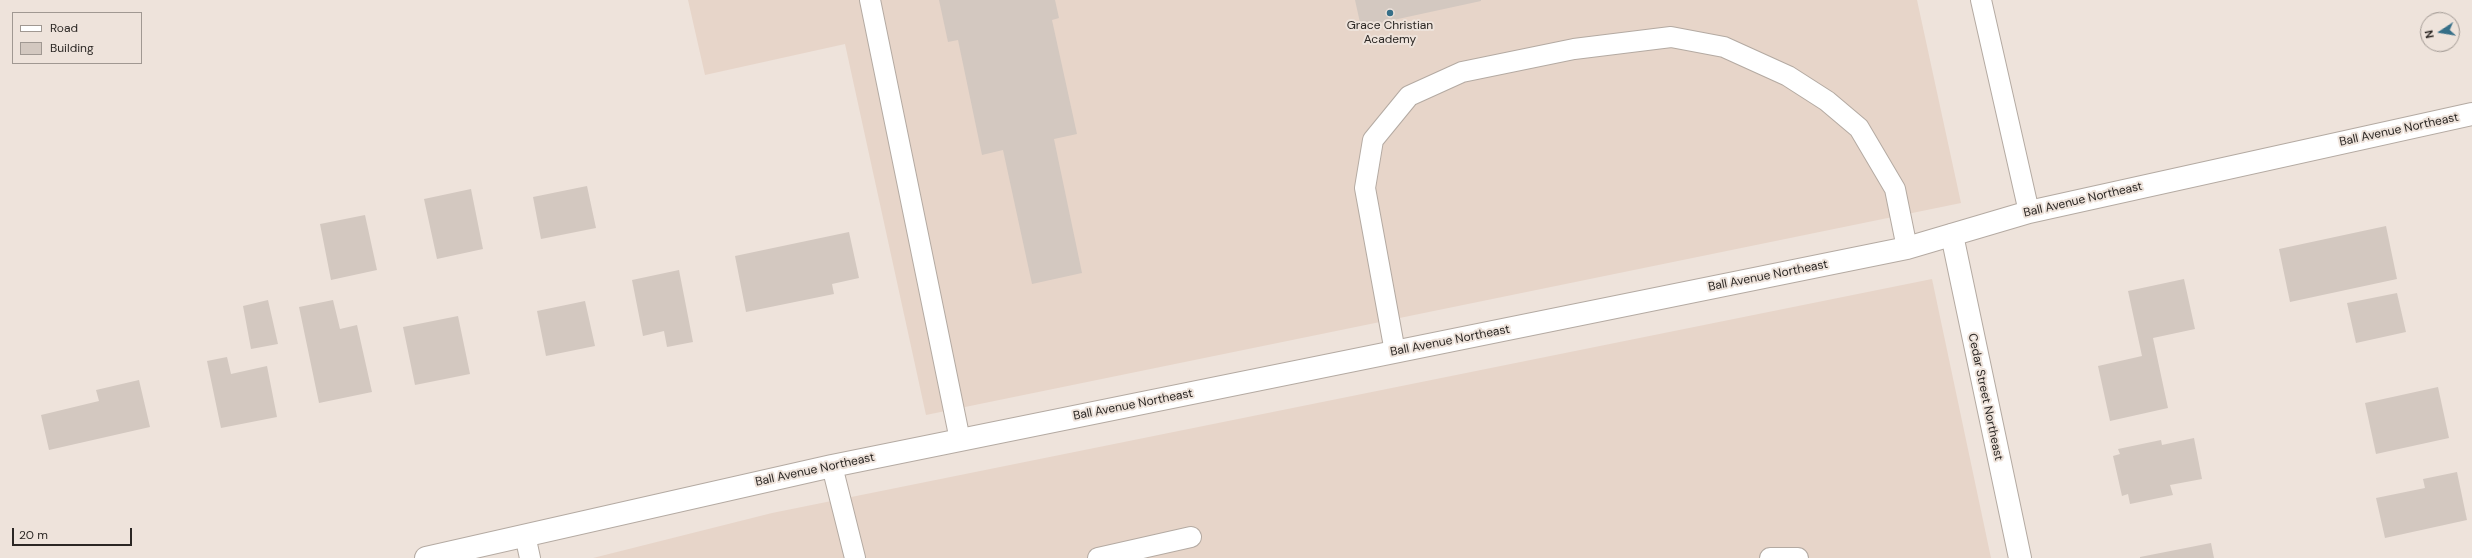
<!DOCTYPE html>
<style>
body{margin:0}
#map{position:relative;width:2472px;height:558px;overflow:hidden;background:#eee3db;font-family:"DM Sans",sans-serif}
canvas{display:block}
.legend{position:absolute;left:12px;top:12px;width:130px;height:52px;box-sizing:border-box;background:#eee3db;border:1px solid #a09892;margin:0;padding:5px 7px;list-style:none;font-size:12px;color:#2b2724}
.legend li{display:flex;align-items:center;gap:8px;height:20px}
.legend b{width:20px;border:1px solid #a09892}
.north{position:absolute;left:2420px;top:12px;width:40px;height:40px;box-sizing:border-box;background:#eee3db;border:1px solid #a09892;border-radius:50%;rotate:258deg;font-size:11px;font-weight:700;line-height:16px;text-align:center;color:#2b2724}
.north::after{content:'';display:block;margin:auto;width:14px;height:18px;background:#366f88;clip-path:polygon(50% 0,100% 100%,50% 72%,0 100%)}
.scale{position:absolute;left:12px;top:528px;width:120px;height:18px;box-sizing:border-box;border:2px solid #2b2724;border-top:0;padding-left:5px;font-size:12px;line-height:14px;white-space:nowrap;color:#2b2724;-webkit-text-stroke:3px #eee3db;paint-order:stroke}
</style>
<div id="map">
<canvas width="2472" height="558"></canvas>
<ul class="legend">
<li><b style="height:5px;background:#fff"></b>Road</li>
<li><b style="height:11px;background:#d3c8c0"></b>Building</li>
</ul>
<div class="north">N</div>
<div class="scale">20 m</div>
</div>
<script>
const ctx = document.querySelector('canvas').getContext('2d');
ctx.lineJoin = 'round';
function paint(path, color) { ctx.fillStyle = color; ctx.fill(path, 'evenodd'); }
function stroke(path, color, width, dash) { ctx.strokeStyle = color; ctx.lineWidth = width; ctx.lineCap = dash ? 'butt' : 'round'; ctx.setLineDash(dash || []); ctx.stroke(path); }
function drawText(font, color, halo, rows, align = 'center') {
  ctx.font = font + ' "DM Sans",sans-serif'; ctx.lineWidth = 4; ctx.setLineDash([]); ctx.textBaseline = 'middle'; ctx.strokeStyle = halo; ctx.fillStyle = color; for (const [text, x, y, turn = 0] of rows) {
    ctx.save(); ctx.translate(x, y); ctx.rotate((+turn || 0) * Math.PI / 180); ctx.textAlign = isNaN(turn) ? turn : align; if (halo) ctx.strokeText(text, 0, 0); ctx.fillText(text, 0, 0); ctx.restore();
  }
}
const built = new Path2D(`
 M688,0h1229l44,203 -1035,212 -81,-371 -140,31z
 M1932,279l59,279h-1398l179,-45z`);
const building = new Path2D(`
 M939,0h116l4,18 -7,2 25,114 -23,5 28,134 -50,11 -29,-134 -21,5 -24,-115 -10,2z
 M1355,0h126v1l-120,26z
 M587,186l9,42 -55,11 -8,-42z
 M471,189l12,60 -46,10 -13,-60z
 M365,215l12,55 -46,10 -11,-56z
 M2386,226l11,53 -107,23 -11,-53z
 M849,232l10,46 -27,6 2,10 -88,18 -11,-56z
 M679,270l14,72 -26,5 -3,-16 -21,5 -11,-56z
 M2184,279l11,50 -42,9 15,70 -58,13 -12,-55 44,-10 -14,-65z
 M2397,293l9,39 -50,11 -9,-40z
 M268,300l10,44 -27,5 -8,-43z
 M333,300l7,29 17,-4 15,67 -53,11 -20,-96z
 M585,301l10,45 -49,10 -9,-45z
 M458,316l12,58 -55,11 -12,-58z
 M227,357l4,17 36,-8 10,51 -56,11 -14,-67z
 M139,380l11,47 -101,23 -8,-35 58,-14 -3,-11z
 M2438,387l11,51 -73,16 -11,-51z
 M2194,438l8,41 -32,6 3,10 -43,9 -2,-10 -6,2 -9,-40 7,-2 -2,-5 43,-9 1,5z
 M2457,472l10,48 -82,18 -9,-40 49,-10 -2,-9z
 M2211,543l3,15h-74v-1z`);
const lane = new Path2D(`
 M870,0l90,440
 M1981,0l48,212
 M1395,352l-30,-164 8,-48 36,-44 53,-24 112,-23 97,-12 53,10 64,29 39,25 32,27 36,61 12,59
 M832,466l23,92
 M525,535l5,23
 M1098,558l93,-21
 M1770,558h28`);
const street = new Path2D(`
 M1952,235l68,323`);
const secondary = new Path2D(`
 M426,558l406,-92 1075,-218 122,-36 443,-98`);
const markers = [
 [1390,13,4,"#366f88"]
];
const poiNames = [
 ["Grace Christian",1390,26],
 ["Academy",1390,40]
];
const streetNames = [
 ["Ball Avenue Northeast",2399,130,-12],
 ["Ball Avenue Northeast",2083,200,-13],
 ["Ball Avenue Northeast",1768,276,-11],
 ["Ball Avenue Northeast",1450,341,-11],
 ["Cedar Street Northeast",1985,397,78],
 ["Ball Avenue Northeast",1133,405,-11],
 ["Ball Avenue Northeast",815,470,-12]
];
paint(built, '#e7d5c9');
paint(building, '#d3c8c0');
stroke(lane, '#b4aaa2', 22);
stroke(street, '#b4aaa2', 24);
stroke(secondary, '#b4aaa2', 24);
stroke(lane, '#fff', 20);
stroke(street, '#fff', 22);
stroke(secondary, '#fff', 22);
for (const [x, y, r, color] of markers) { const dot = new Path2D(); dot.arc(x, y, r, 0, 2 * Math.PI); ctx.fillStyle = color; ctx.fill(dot); stroke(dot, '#eee3db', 1.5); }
drawText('12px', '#2b2724', '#eee3db', poiNames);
drawText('12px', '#2b2724', '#eee3db', streetNames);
</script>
